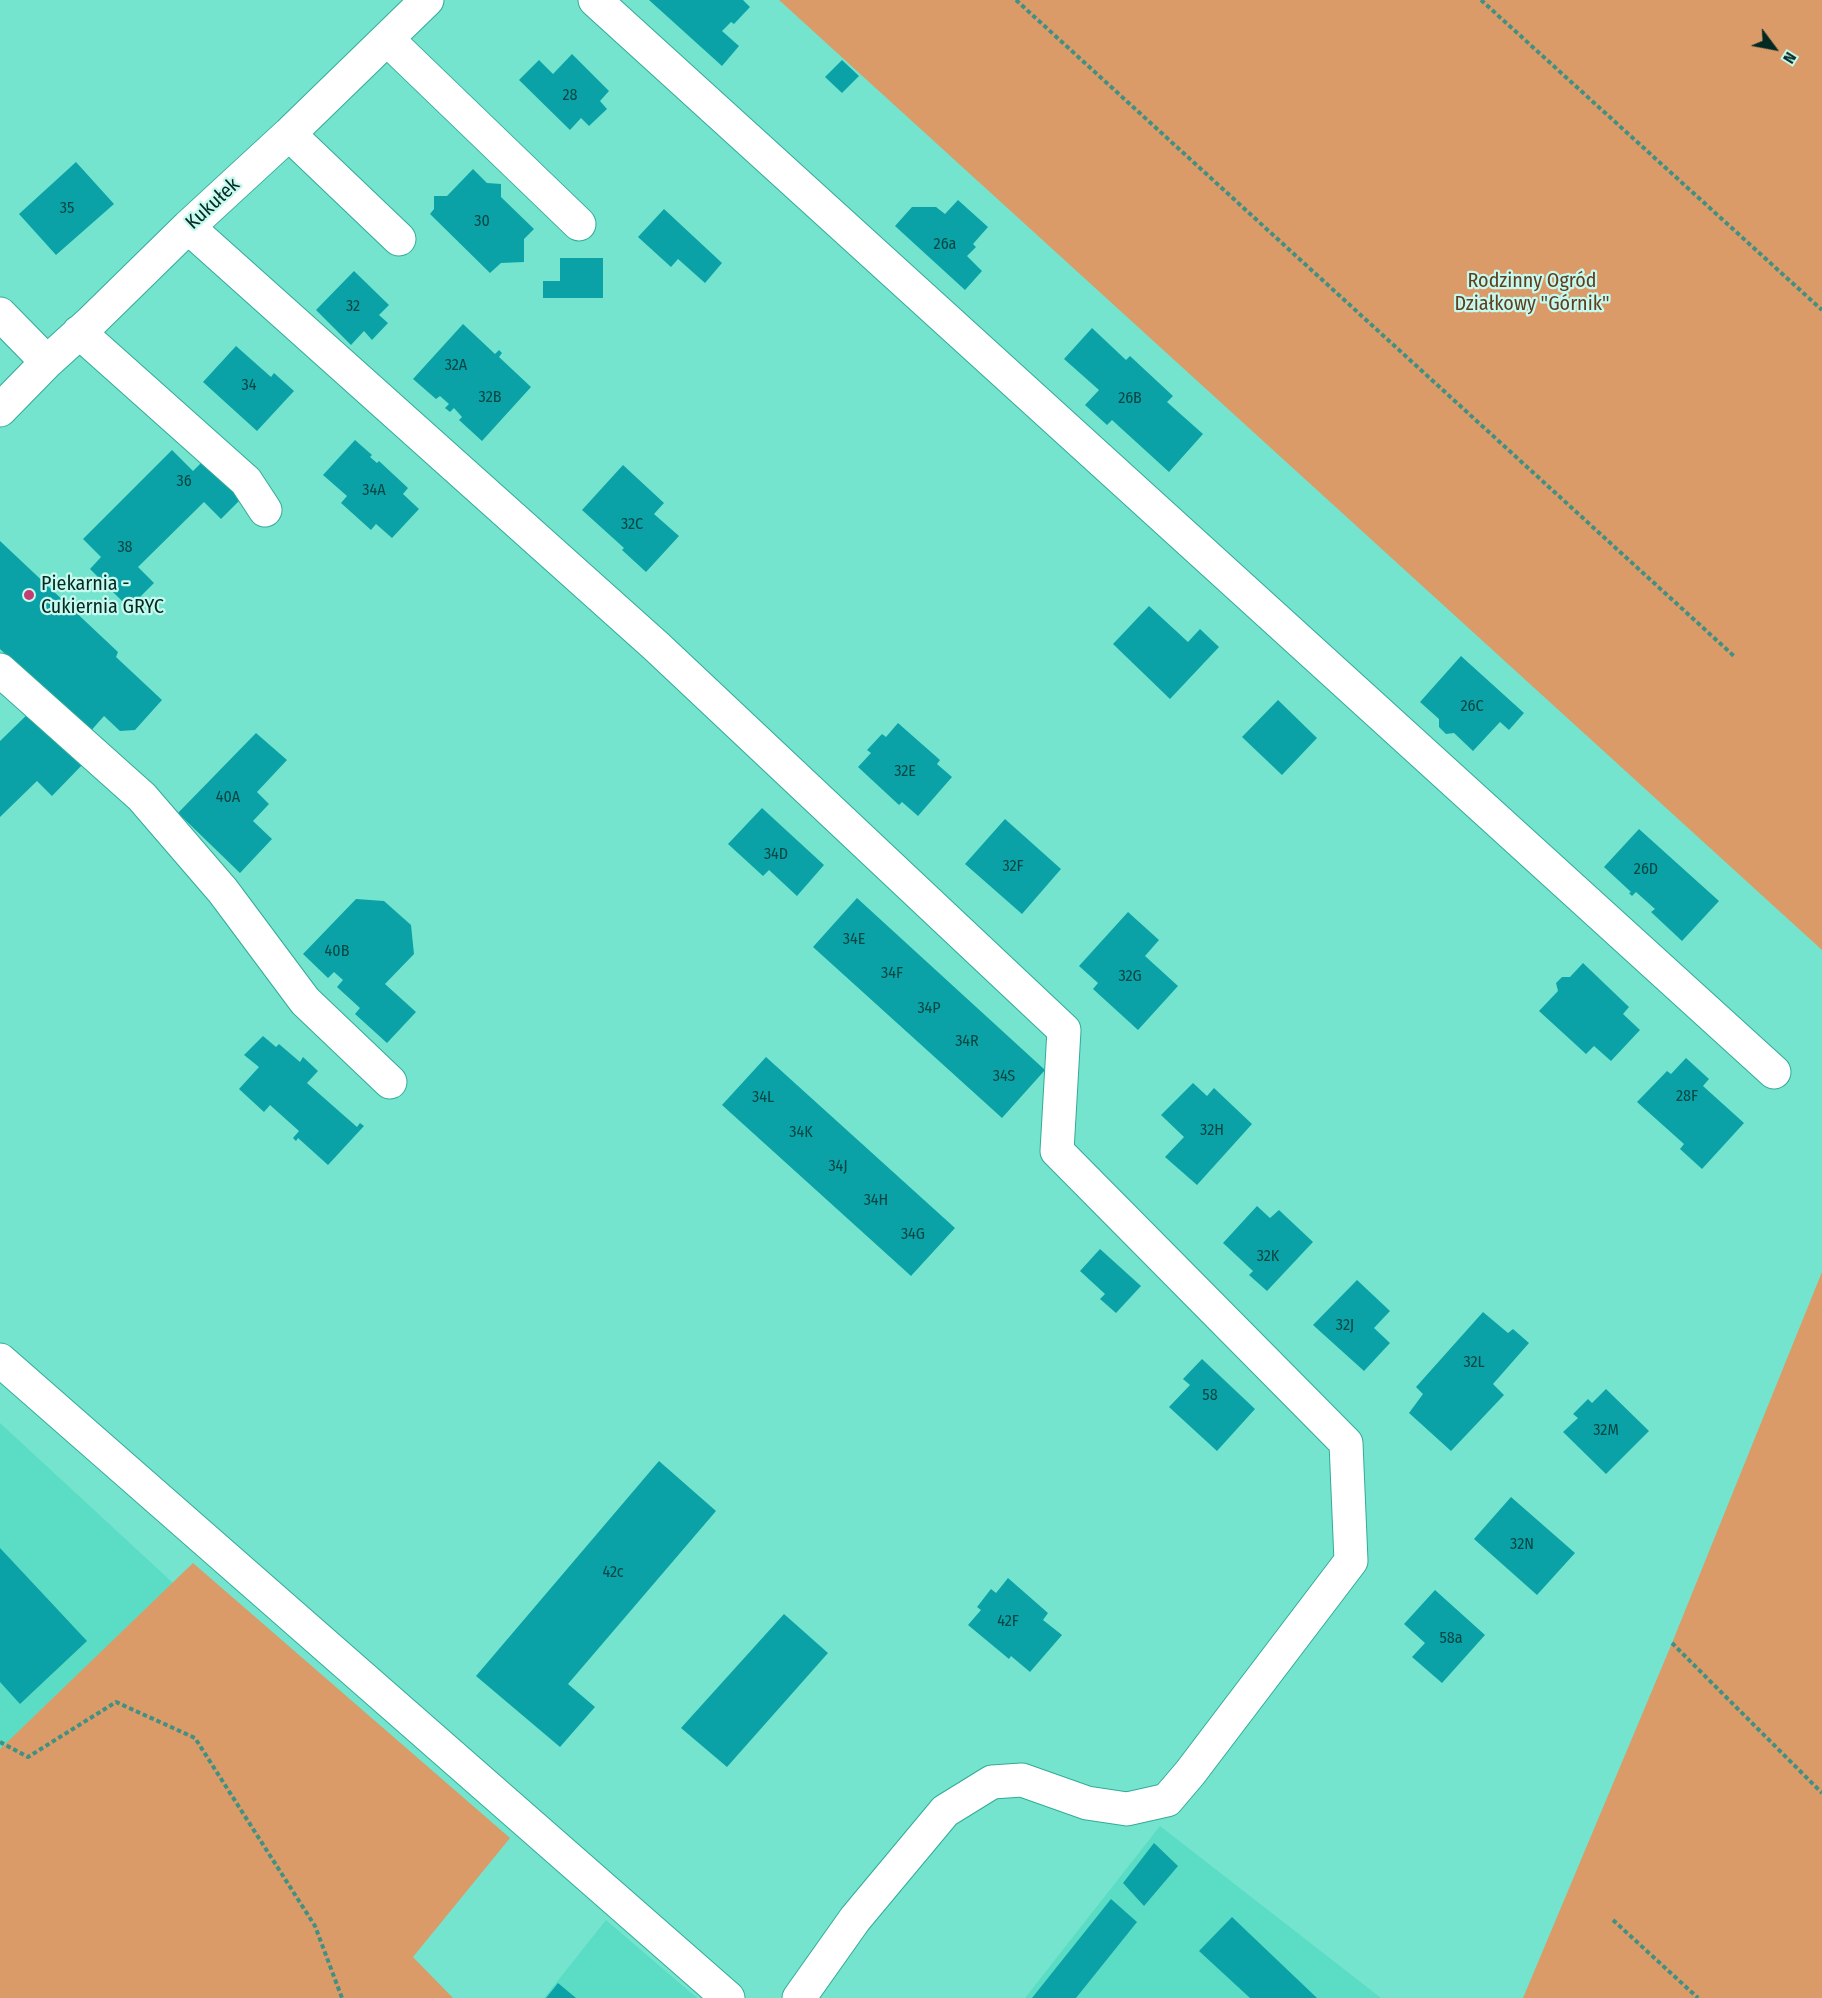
<!DOCTYPE html>
<meta charset="utf-8">
<style>
body{margin:0}
#map{position:relative;width:1822px;height:1998px;overflow:hidden;background:#74e4ce;font-family:"Fira Sans Condensed",sans-serif}
canvas{display:block}
.north{position:absolute;left:1744px;top:18px;width:60px;height:60px;-webkit-text-stroke:4px #c7faee;paint-order:stroke;rotate:122deg;font-size:16px;font-weight:700;line-height:24px;text-align:center;color:#032923}
.north::after{content:'';display:block;margin:auto;width:21px;height:27px;background:#032923;clip-path:polygon(50% 0,100% 100%,50% 72%,0 100%)}
</style>
<div id="map">
<canvas width="1822" height="1998"></canvas>
<div class="north">N</div>
</div>
<script>
const ctx = document.querySelector('canvas').getContext('2d');
ctx.lineJoin = 'round';
function paint(path, color) { ctx.fillStyle = color; ctx.fill(path, 'evenodd'); }
function stroke(path, color, width, dash) { ctx.strokeStyle = color; ctx.lineWidth = width; ctx.lineCap = dash ? 'butt' : 'round'; ctx.setLineDash(dash || []); ctx.stroke(path); }
function drawText(font, color, halo, rows, align = 'center') {
  ctx.font = font + ' "Fira Sans Condensed",sans-serif'; ctx.lineWidth = 4.5; ctx.setLineDash([]); ctx.textBaseline = 'middle'; ctx.strokeStyle = halo; ctx.fillStyle = color; for (const [text, x, y, turn = 0] of rows) {
    ctx.save(); ctx.translate(x, y); ctx.rotate((+turn || 0) * Math.PI / 180); ctx.textAlign = isNaN(turn) ? turn : align; if (halo) ctx.strokeText(text, 0, 0); ctx.fillText(text, 0, 0); ctx.restore();
  }
}
const built = new Path2D(`
 M0,1423l173,160 -173,166z
 M1160,1826l221,172h-356z
 M606,1920l91,78h-153z`);
const green = new Path2D(`
 M779,0h1043v950z
 M1822,1272v726h-299l149,-355z
 M193,1563l317,275 -97,119 40,41h-453v-249z`);
const building = new Path2D(`
 M649,0h94l7,7 -16,17 -3,-2 -9,9 17,15 -17,20z
 M572,54l37,37 -9,10 7,8 -18,17 -8,-8 -11,12 -51,-50 20,-20 14,14z
 M842,60l17,16 -17,17 -17,-16z
 M76,162l38,42 -58,51 -37,-41z
 M473,169l14,14 14,1v13l33,32 -10,10v23l-23,1 -11,10 -60,-59 4,-5v-13h13z
 M958,200l30,27 -15,17 3,3 -9,9 15,15 -17,19 -70,-64 17,-19h24l9,7z
 M664,209l58,54 -17,20 -27,-24 -7,8 -33,-30z
 M560,258h43v40h-60v-17h17z
 M354,271l35,34 -10,10 9,8 -16,17 -8,-9 -13,14 -35,-35z
 M463,324l32,30 4,-4 3,3 -3,4 32,30 -49,54 -23,-21 3,-3 -8,-9 -4,4 -5,-4 4,-4 -9,-8 -4,3 -23,-20z
 M1092,328l34,32 4,-4 43,40 -6,6 36,32 -34,38 -57,-52 -5,5 -22,-20 14,-15 -35,-31z
 M236,346l35,31 3,-4 20,18 -37,40 -54,-49z
 M355,440l17,15 -2,2 7,6 2,-2 29,27 -5,6 16,15 -27,29 -16,-14 -5,6 -30,-27 6,-7 -24,-21z
 M172,450l21,21 12,-12 38,38 -22,22 -17,-17 -66,65 16,16 -25,25 -39,-39 11,-12 -18,-18z
 M623,465l41,38 -10,11 25,22 -33,36 -24,-22 2,-2 -42,-38z
 M0,541l118,111 -2,5 46,43 -27,30 -15,1 -16,-15 -15,17 -89,-84z
 M1149,606l39,36 12,-13 19,18 -49,52 -57,-55z
 M1461,656l63,57 -15,17 -9,-8 -27,29 -19,-18 -8,1 -7,-7v-8l-19,-17z
 M1278,700l39,38 -35,37 -40,-38z
 M32,710l52,53 -32,33 -15,-15 -37,36v-76z
 M898,723l42,37 -3,4 15,13 -34,39 -16,-14 -3,3 -41,-38 13,-14 -4,-3 15,-16 4,3z
 M256,733l31,27 -30,32 12,12 -16,17 19,18 -32,34 -62,-60z
 M762,808l62,57 -27,31 -28,-26 -6,6 -35,-32z
 M1005,819l56,50 -39,45 -57,-50z
 M1639,829l80,72 -37,40 -31,-29 4,-3 -19,-17 -4,4 -3,-3 2,-1 -27,-25z
 M857,898l188,172 -43,48 -189,-171z
 M356,899l28,2 27,24 3,29 -29,30 31,28 -29,31 -32,-29 5,-6 -23,-21 6,-7 -9,-8 -6,6 -25,-24z
 M1128,912l31,28 -14,16 33,30 -40,44 -45,-41 5,-6 -19,-17z
 M1583,963l46,44 -6,7 17,16 -29,31 -17,-15 -8,8 -47,-43 19,-20 -2,-8 6,-6h8z
 M263,1036l13,11 3,-3 21,18 3,-5 15,14 -11,12 50,44 3,-4 4,3 -36,39 -30,-27 -2,3 -3,-3 6,-7 -29,-26 -6,7 -25,-23 20,-22 -15,-12z
 M766,1057l189,171 -44,48 -189,-171z
 M1686,1058l23,21 -6,7 41,37 -42,46 -22,-20 4,-5 -47,-42 30,-31 4,3z
 M1193,1083l14,13 7,-8 38,36 -55,61 -32,-28 19,-20 -23,-22z
 M1257,1206l13,12 9,-8 34,32 -46,49 -18,-16 4,-4 -30,-28z
 M1100,1249l41,37 -25,27 -16,-14 5,-5 -25,-23z
 M1357,1280l33,31 -16,17 16,15 -26,28 -51,-46z
 M1483,1312l25,21 5,-4 16,14 -36,41 11,11 -53,56 -42,-38 14,-19 -7,-7z
 M1202,1359l53,50 -38,42 -48,-44 21,-22 -7,-6z
 M1606,1389l43,42 -43,43 -43,-42 15,-14 -5,-4 15,-15 4,4z
 M659,1461l57,50 -148,173 27,23 -35,40 -84,-71z
 M1511,1497l64,56 -38,42 -63,-56z
 M0,1548l87,93 -67,63 -20,-22z
 M1008,1578l40,35 -5,7 19,15 -32,37 -19,-16 -2,3 -41,-34 13,-15 -4,-3 14,-18 5,4z
 M1435,1590l50,45 -43,48 -30,-26 13,-14 -21,-19z
 M784,1614l44,39 -101,114 -46,-39z
 M1154,1843l24,23 -34,40 -21,-23z
 M1111,1899l26,23 -61,76h-44z
 M1232,1917l85,81h-67l-51,-47z
 M558,1983l18,15h-30z`);
const path = new Path2D(`
 M1016,0l719,657
 M1481,0l341,310
 M1672,1643l150,150
 M0,1742l28,15 88,-55 79,36 120,188 27,72
 M1613,1920l85,78`);
const minor = new Path2D(`
 M595,0l1179,1072
 M387,39l192,185
 M289,134l110,105
 M188,227l468,419 408,384 -7,121 289,292 5,118 -161,212 -23,27 -40,9 -40,-6 -65,-23 -30,2 -47,29 -90,108 -56,79
 M0,314l47,48
 M79,332l167,149 19,29
 M0,410l47,-48 43,-39 98,-96 101,-93 138,-134
 M0,670l142,127 81,94 82,110 85,81
 M0,1360l728,638`);
const markers = [
 [29,595,6,"#c53c75"]
];
const numberNames = [
 ["28",570,96],
 ["35",67,209],
 ["30",482,222],
 ["26a",945,245],
 ["32",353,307],
 ["32A",456,366],
 ["34",249,386],
 ["32B",490,398],
 ["26B",1130,399],
 ["36",184,482],
 ["34A",374,491],
 ["32C",632,525],
 ["38",125,548],
 ["26C",1472,707],
 ["32E",905,772],
 ["40A",228,798],
 ["34D",776,855],
 ["32F",1013,867],
 ["26D",1646,870],
 ["34E",854,940],
 ["40B",337,952],
 ["34F",892,974],
 ["32G",1130,977],
 ["34P",929,1009],
 ["34R",967,1042],
 ["34S",1004,1077],
 ["28F",1687,1097],
 ["34L",763,1098],
 ["32H",1212,1131],
 ["34K",801,1133],
 ["34J",838,1167],
 ["34H",876,1201],
 ["34G",913,1235],
 ["32K",1268,1257],
 ["32J",1345,1326],
 ["32L",1474,1363],
 ["58",1210,1396],
 ["32M",1606,1431],
 ["32N",1522,1545],
 ["42c",613,1573],
 ["42F",1008,1622],
 ["58a",1451,1639]
];
const streetNames = [
 ["Kukułek",213,204,-43]
];
const parkNames = [
 ["Rodzinny Ogród",1532,281],
 ["Działkowy \"Górnik\"",1532,304]
];
const poiNames = [
 ["Piekarnia -",41,584],
 ["Cukiernia GRYC",41,607]
];
paint(built, '#5bdcc4');
paint(green, '#da9b69');
paint(building, '#0ba2a7');
stroke(minor, '#33ab97', 35);
stroke(path, '#419081', 4, [4.5, 3]);
stroke(minor, '#fff', 33);
for (const [x, y, r, color] of markers) { const dot = new Path2D(); dot.arc(x, y, r, 0, 2 * Math.PI); ctx.fillStyle = color; ctx.fill(dot); stroke(dot, '#c7faee', 2); }
drawText('16px', '#054744', null, numberNames);
drawText('20px', '#032923', '#c7faee', streetNames);
drawText('20px', '#603d1f', '#c7faee', parkNames);
drawText('20px', '#032923', '#c7faee', poiNames, 'left');
</script>
